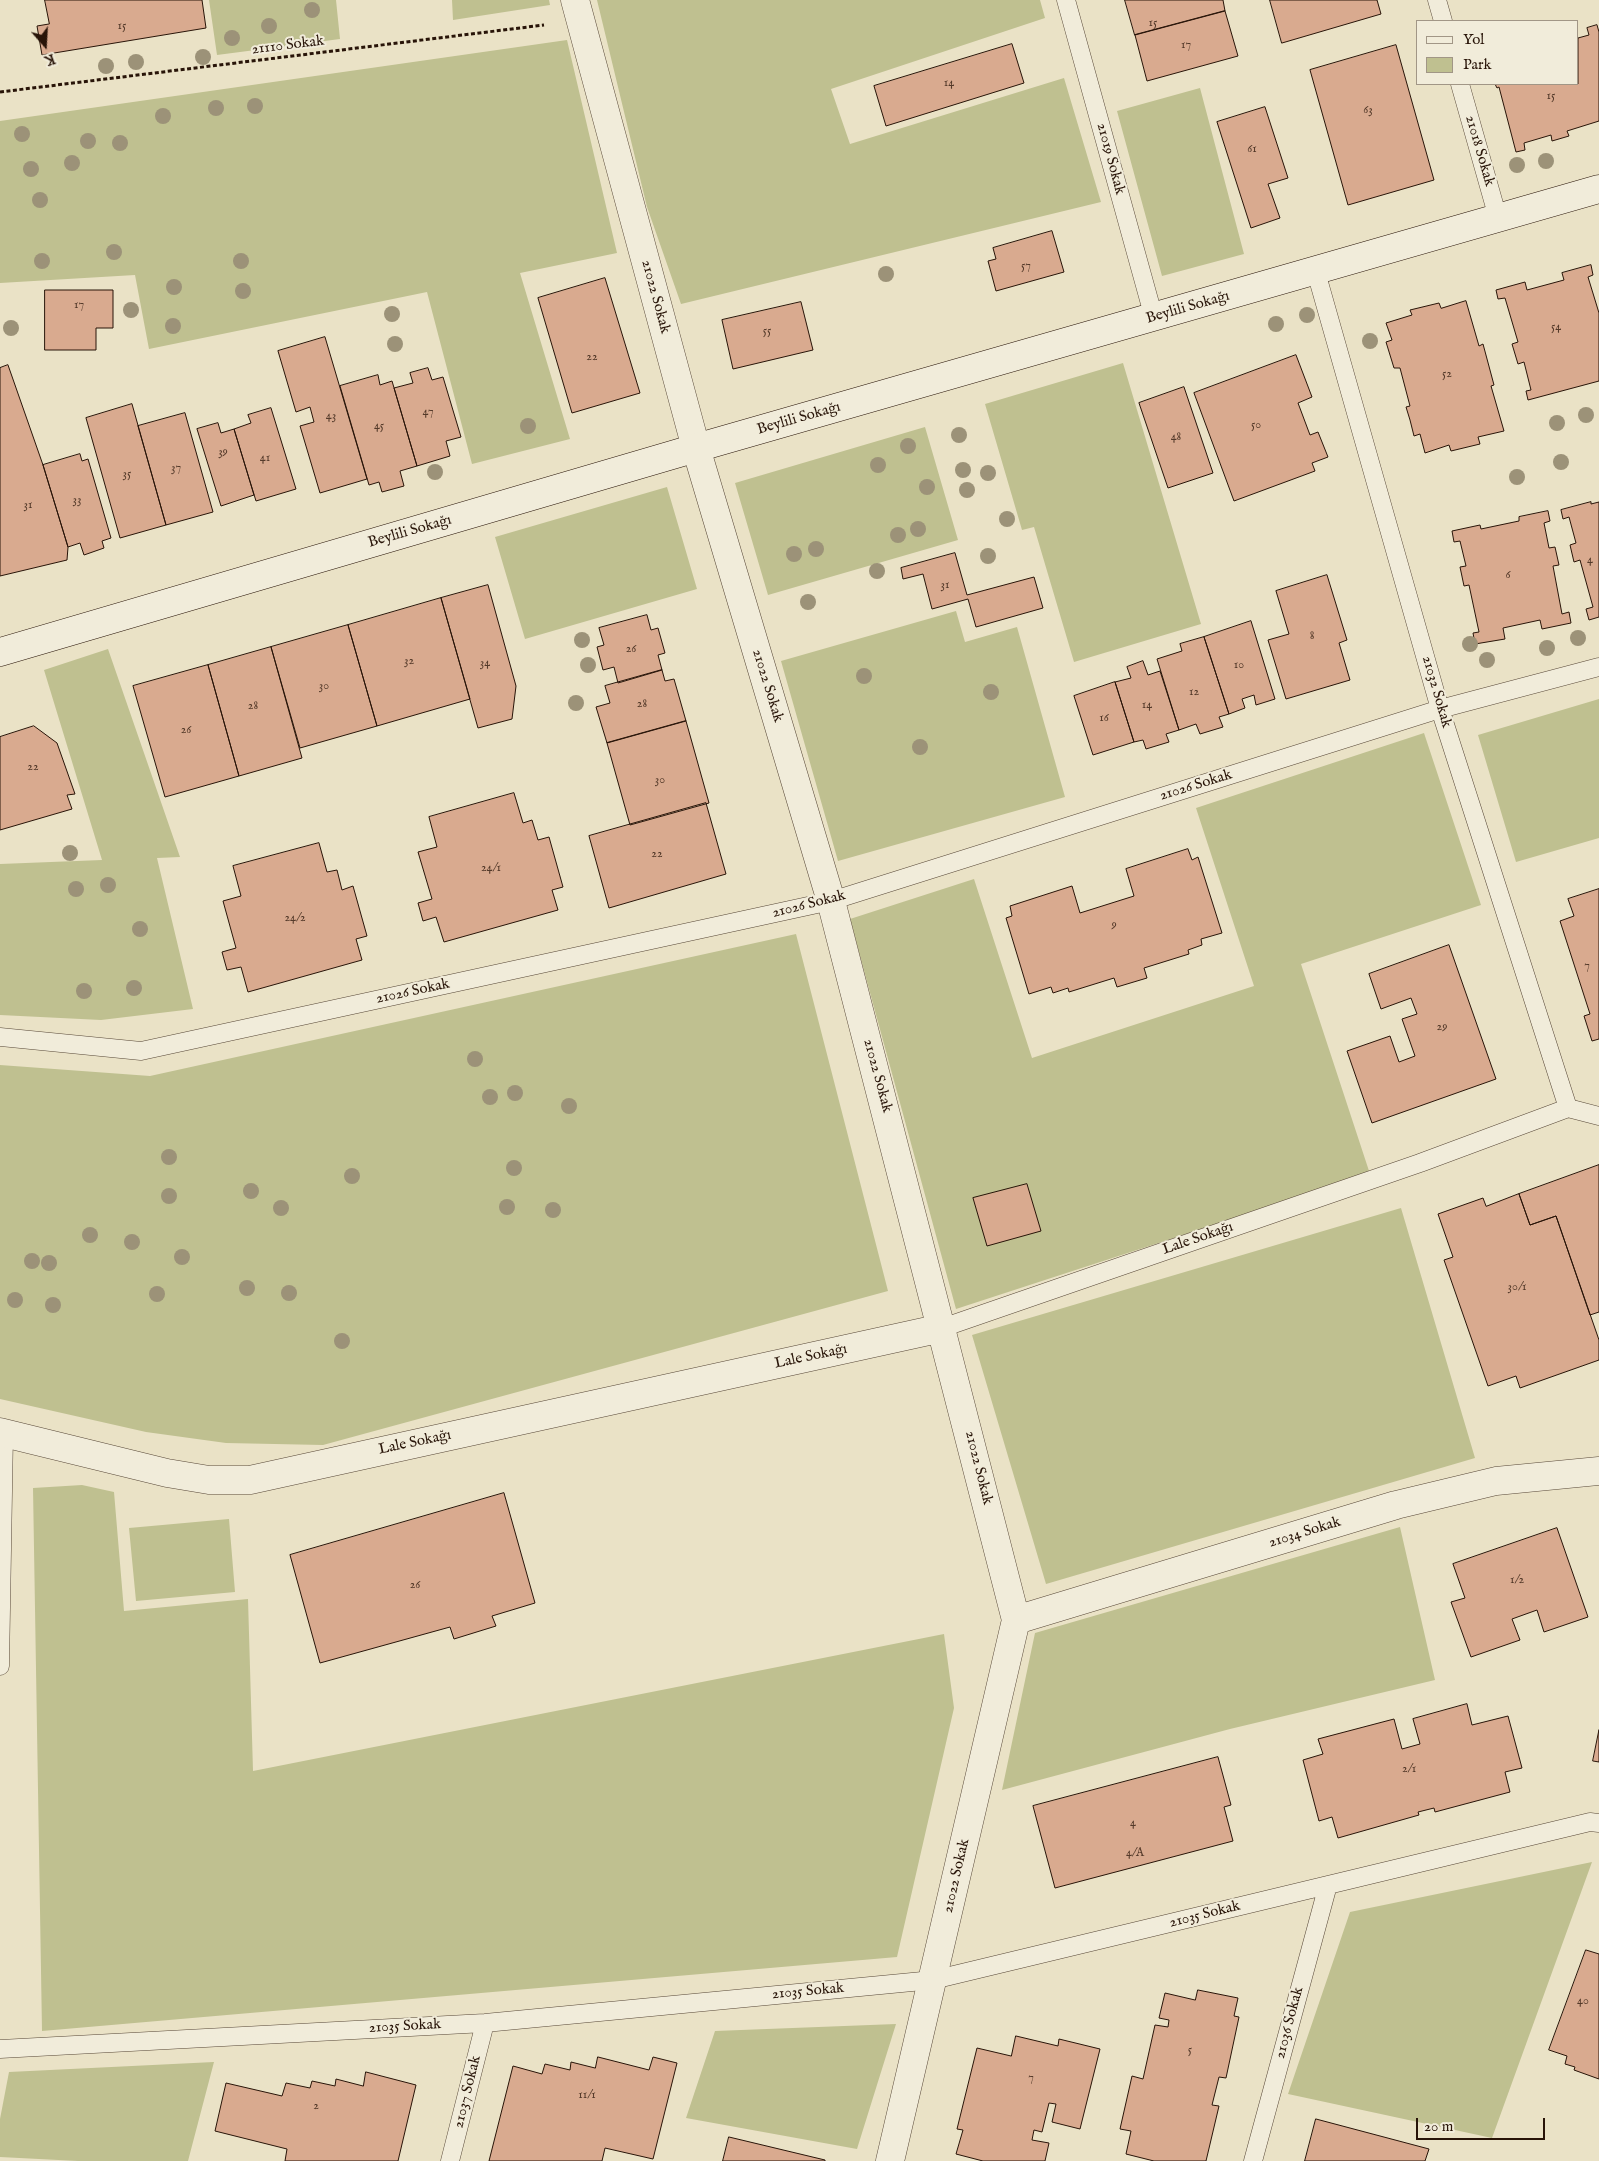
<!DOCTYPE html>
<meta charset="utf-8">
<style>
body{margin:0}
#map{position:relative;width:1599px;height:2161px;overflow:hidden;background:#eae2c6;font-family:"IM FELL English",serif}
canvas{display:block}
.legend{position:absolute;left:1416px;top:20px;width:162px;height:65px;box-sizing:border-box;background:#f1ecda;border:1px solid #a19686;margin:0;padding:6px 9px;list-style:none;font-size:15px;color:#281408}
.legend li{display:flex;align-items:center;gap:10px;height:25px}
.legend b{width:25px;border:1px solid #a19686}
.north{position:absolute;left:20px;top:20px;width:50px;height:50px;-webkit-text-stroke:4px #f1ecda;paint-order:stroke;rotate:161deg;font-size:14px;font-weight:700;line-height:20px;text-align:center;color:#281408}
.north::after{content:'';display:block;margin:auto;width:18px;height:22px;background:#281408;clip-path:polygon(50% 0,100% 100%,50% 72%,0 100%)}
.scale{position:absolute;left:1416px;top:2118px;width:129px;height:22px;box-sizing:border-box;border:2px solid #281408;border-top:0;padding-left:6px;font-size:15px;line-height:18px;white-space:nowrap;color:#281408;-webkit-text-stroke:4px #f1ecda;paint-order:stroke}
</style>
<div id="map">
<canvas width="1599" height="2161"></canvas>
<ul class="legend">
<li><b style="height:6px;background:#f1ecda"></b>Yol</li>
<li><b style="height:14px;background:#bfc090"></b>Park</li>
</ul>
<div class="north">K</div>
<div class="scale">20 m</div>
</div>
<script>
const ctx = document.querySelector('canvas').getContext('2d');
ctx.lineJoin = 'round';
function paint(path, color) { ctx.fillStyle = color; ctx.fill(path, 'evenodd'); }
function stroke(path, color, width, dash) { ctx.strokeStyle = color; ctx.lineWidth = width; ctx.lineCap = dash ? 'butt' : 'round'; ctx.setLineDash(dash || []); ctx.stroke(path); }
function drawText(font, color, halo, rows, align = 'center') {
  ctx.font = font + ' "IM FELL English",serif'; ctx.lineWidth = 4; ctx.setLineDash([]); ctx.textBaseline = 'middle'; ctx.strokeStyle = halo; ctx.fillStyle = color; for (const [text, x, y, turn = 0] of rows) {
    ctx.save(); ctx.translate(x, y); ctx.rotate((+turn || 0) * Math.PI / 180); ctx.textAlign = isNaN(turn) ? turn : align; if (halo) ctx.strokeText(text, 0, 0); ctx.fillText(text, 0, 0); ctx.restore();
  }
}
const green = new Path2D(`
 M209,0h127l4,39 -123,16z
 M452,0h97l1,5 -97,15z
 M597,0h443l5,18 -214,71 19,55 214,-66 37,124 -420,102 -34,-97z
 M567,40l50,213 -97,20 50,166 -98,25 -45,-172 -278,57 -14,-74 -135,8v-162z
 M1200,88l44,166 -82,22 -45,-165z
 M1123,363l78,261 -127,38 -40,-135 -12,3 -37,-126z
 M925,427l33,113 -190,55 -33,-112z
 M667,487l30,102 -172,50 -30,-102z
 M956,611l9,31 52,-15 48,170 -227,64 -57,-200z
 M108,649l72,208 -23,1 36,151 -92,11 -101,-5v-151l102,-4 -58,-190z
 M1599,699v139l-83,24 -38,-127z
 M1424,733l57,172 -180,59 69,210 -414,135 -106,-390 124,-40 58,179 222,-72 -58,-178z
 M796,934l92,357 -565,154 -97,-2 -80,-11 -146,-33v-334l150,11z
 M1401,1208l74,250 -429,126 -74,-249z
 M82,1485l32,7 10,119 124,-12 5,172 691,-137 10,74 -57,249 -855,74 -9,-543z
 M229,1519l6,73 -99,9 -7,-73z
 M1400,1527l35,153 -205,49 -228,61 33,-157z
 M1592,1862l-100,276 -204,-44 62,-182z
 M896,2024l-39,125 -171,-31 29,-87z
 M214,2062l-26,99h-110l-78,-4v-38l9,-47z`);
const building = new Path2D(`
 M45,0h157l4,28 -164,27 -5,-29 12,-2z
 M1125,0h98l2,11 -90,24z
 M1270,0h107l4,14 -99,29z
 M1225,11l13,45 -91,25 -12,-46z
 M1597,25l2,7v89l-32,10 2,5 -17,5 -1,-6 -27,8 1,7 -9,2 -17,-65 -2,1 -2,-4h83v-46l11,-3 -2,-7z
 M1012,44l12,39 -138,43 -12,-40z
 M1396,45l38,135 -86,25 -38,-135z
 M1265,107l23,71 -20,6 12,34 -29,10 -34,-106z
 M1052,231l12,41 -68,19 -8,-30 8,-2 -3,-11z
 M1591,265l2,10 -5,2 11,36v68l-71,19 -2,-9 5,-1 -7,-28 -6,2 -6,-20 6,-2 -13,-44 -7,1 -2,-9 29,-8 2,8 37,-10 -2,-7z
 M605,278l35,115 -68,20 -34,-115z
 M45,290h68v38h-17v22h-51z
 M1466,301l13,45 4,-2 11,41 -3,1 13,45 -26,6 2,7 -29,7 -2,-6 -24,8 -5,-19 -6,2 -4,-16 -4,-13 4,-1 -10,-38h-6l-8,-26 6,-2 -6,-17 26,-8 -2,-5 29,-7 2,5z
 M801,302l12,48 -80,19 -11,-49z
 M325,337l42,142 -47,14 -20,-67 14,-4 -4,-15 -14,5 -18,-61z
 M1296,355l16,42 -14,6 12,32 8,-3 10,25 -16,6 3,8 -81,30 -40,-108z
 M8,365l35,100 25,82 -1,13 -67,16v-208z
 M428,368l4,12 11,-3 18,60 -15,4 4,15 -33,10 -23,-78 19,-5 -3,-10z
 M378,375l2,10 12,-4 25,85 -17,5 4,15 -22,6 -3,-10 -10,3 -29,-99z
 M1184,387l29,86 -45,15 -29,-85z
 M132,404l34,121 -46,13 -34,-120z
 M271,408l25,81 -40,12 -22,-72 17,-6 -3,-8z
 M185,413l28,99 -47,13 -28,-99z
 M218,423l3,10 13,-4 20,66 -33,11 -24,-77z
 M80,454l2,7 6,-2 23,79 -9,3 2,7 -20,7 -4,-12 -12,4 -25,-82z
 M1591,502v2l8,-2v115l-10,3 -3,-11 7,-2 -13,-47 -6,2 -4,-17 6,-2 -7,-26 -6,2 -2,-9z
 M1548,511l2,10 -6,2 5,25 6,-1 4,18 -6,1 9,48 7,-2 2,11 -29,6 -2,-9 -37,8 2,11 -30,5 -2,-11 6,-1 -10,-47 -5,1 -4,-19 6,-1 -6,-25 -6,1 -2,-11 28,-6 1,4 38,-8v-4z
 M955,553l12,42 67,-18 9,31 -67,19 -8,-28 -36,10 -9,-35 -20,5 -2,-11z
 M1327,575l20,65 -8,3 11,37 -64,19 -18,-59 21,-6 -13,-43z
 M488,585l28,101 -4,33 -34,9 -37,-130z
 M441,598l29,101 -93,27 -29,-101z
 M647,615l4,15 7,-2 7,25 -7,2 4,15 -44,13 -4,-16 -11,3 -6,-23 7,-2 -5,-17z
 M1251,621l24,78 -19,6 -2,-10 -12,4 3,9 -16,6 -25,-77z
 M348,625l29,101 -77,22 -29,-101z
 M1204,637l25,77 -10,3 4,10 -23,7 -4,-10 -17,6 -22,-71 25,-8 -2,-7z
 M271,647l31,111 -63,18 -31,-111z
 M1143,661l5,14 12,-4 19,59 -13,4 3,8 -23,7 -3,-9 -9,2 -19,-60 16,-4 -4,-11z
 M208,665l31,111 -74,21 -32,-111z
 M662,670l3,11 9,-2 12,42 -79,22 -11,-36 14,-4 -5,-17z
 M1115,682l19,60 -41,13 -19,-59z
 M686,721l23,82 -79,22 -23,-82z
 M34,726l23,17 18,51 -8,1 5,14 -72,21v-93z
 M514,793l9,30 9,-3 6,20 11,-3 14,50 -11,3 6,20 -114,32 -8,-25 -13,4 -5,-18 14,-4 -14,-47 19,-5 -8,-30z
 M706,803l20,71 -117,34 -20,-72z
 M319,843l8,29 10,-2 5,20 11,-4 14,50 -11,3 6,21 -114,32 -7,-25 -14,3 -5,-18 14,-4 -13,-47 18,-5 -8,-30z
 M1188,849l4,11 6,-3 24,76 -21,6 1,6 -14,5 1,4 -45,14 3,10 -30,9 -3,-9 -45,14 -1,-4 -15,5 -2,-6 -22,7 -23,-76 6,-2 -2,-10 62,-20 8,27 54,-17 -8,-27z
 M1599,889v150l-7,2 -8,-25 6,-2 -30,-93 14,-5 -6,-17z
 M1449,945l47,134 -124,44 -25,-72 43,-15 9,26 16,-6 -13,-37 15,-5 -6,-16 -30,11 -12,-35z
 M1599,1165v147l-9,3 -34,-99 -26,9 -11,-31z
 M1027,1184l14,47 -54,15 -14,-48z
 M1519,1194l11,31 26,-9 43,124v20l-79,28 -4,-12 -28,10 -44,-126 9,-3 -15,-43 45,-16 3,8z
 M504,1493l31,110 -43,13 4,10 -42,13 -4,-12 -130,36 -30,-108z
 M1557,1528l31,89 -44,15 -7,-22 -25,9 8,21 -49,17 -20,-55 14,-4 -12,-34z
 M1467,1704l5,21 36,-9 14,52 -17,4 5,20 -75,20 -1,-4 -16,4 1,3 -81,23 -6,-21 -13,4 -16,-61 20,-6 -5,-15 76,-20 8,30 18,-5 -7,-25z
 M1599,1730v32l-6,-1z
 M1218,1757l13,48 -7,2 9,34 -178,47 -22,-82z
 M1586,1950l13,4v125l-25,-9 1,-3 -10,-3 2,-8 -18,-6z
 M1198,1990l40,8 -4,18 5,1 -13,61 -7,-1 -7,28 7,1 -13,55h-52l-28,-7 5,-23 -11,-2 12,-53 11,3 12,-54 13,2 1,-7 -10,-2 6,-25 30,7z
 M1016,2036l42,10 1,-7 41,10 -20,80 -28,-7 4,-18 -7,-1 -7,29 -8,-2 -2,10 17,3 -4,18h-62l-27,-7 7,-24 -6,-1 20,-81 34,8z
 M598,2057l51,13 4,-13 24,6 -24,96 -48,-11 -3,13h-113l24,-95 29,8 3,-10 25,6 1,-8 24,6z
 M366,2072l50,13 -18,76h-113l2,-12 -72,-18 11,-48 56,13 4,-13 24,5 2,-7 23,5 1,-7 27,7z
 M1316,2119l113,30 -4,12h-120z
 M729,2137l96,23v1h-102z`);
const path = new Path2D(`
 M0,92l544,-67`);
const lane = new Path2D(`
 M1066,0l88,318
 M1437,0l6,21
 M1460,84l38,134
 M1316,272l124,437 128,399
 M0,1037l141,14 690,-150 609,-192 159,-42
 M942,1328l478,-165 148,-55 31,8
 M0,1666l4,-233
 M0,2049l485,-26 448,-43 657,-158 9,1
 M450,2161l35,-138
 M1253,2161l75,-276`);
const street = new Path2D(`
 M575,0l121,448 135,453 185,719 -126,541
 M0,1432l167,41 42,7h41l692,-152
 M1016,1620l380,-115 100,-24 103,-10`);
const secondary = new Path2D(`
 M0,652l696,-204 903,-259`);
const trees = [
 [312,10],
 [269,26],
 [232,38],
 [203,57],
 [136,62],
 [106,66],
 [255,106],
 [216,108],
 [163,116],
 [22,134],
 [88,141],
 [120,143],
 [1546,161],
 [72,163],
 [1517,165],
 [31,169],
 [40,200],
 [114,252],
 [42,261],
 [241,261],
 [886,274],
 [174,287],
 [243,291],
 [131,310],
 [392,314],
 [1307,315],
 [1276,324],
 [173,326],
 [11,328],
 [1370,341],
 [395,344],
 [1586,415],
 [1557,423],
 [528,426],
 [959,435],
 [908,446],
 [1561,462],
 [878,465],
 [963,470],
 [435,472],
 [988,473],
 [1517,477],
 [927,487],
 [967,490],
 [1007,519],
 [918,529],
 [898,535],
 [816,549],
 [794,554],
 [988,556],
 [877,571],
 [808,602],
 [1578,638],
 [582,640],
 [1470,644],
 [1547,648],
 [1487,660],
 [588,665],
 [864,676],
 [991,692],
 [576,703],
 [920,747],
 [70,853],
 [108,885],
 [76,889],
 [140,929],
 [134,988],
 [84,991],
 [475,1059],
 [515,1093],
 [490,1097],
 [569,1106],
 [169,1157],
 [514,1168],
 [352,1176],
 [251,1191],
 [169,1196],
 [507,1207],
 [281,1208],
 [553,1210],
 [90,1235],
 [132,1242],
 [182,1257],
 [32,1261],
 [49,1263],
 [247,1288],
 [289,1293],
 [157,1294],
 [15,1300],
 [53,1305],
 [342,1341]
];
const numberNames = [
 ["15",1153,24],
 ["15",122,27],
 ["17",1186,46],
 ["14",949,84],
 ["15",1551,97],
 ["63",1368,111],
 ["61",1252,150],
 ["57",1026,267],
 ["17",79,306],
 ["54",1556,328],
 ["55",767,332],
 ["22",592,358],
 ["52",1447,375],
 ["47",428,413],
 ["43",331,417],
 ["50",1256,426],
 ["45",379,427],
 ["48",1176,438],
 ["39",223,453],
 ["41",265,459],
 ["37",176,469],
 ["35",127,475],
 ["33",77,501],
 ["31",28,506],
 ["4",1590,561],
 ["6",1508,576],
 ["31",945,586],
 ["8",1312,637],
 ["26",631,650],
 ["32",409,662],
 ["34",485,664],
 ["10",1239,666],
 ["30",324,687],
 ["12",1194,693],
 ["28",642,705],
 ["14",1147,706],
 ["28",253,707],
 ["16",1104,719],
 ["26",186,731],
 ["22",33,768],
 ["30",660,781],
 ["22",657,855],
 ["24/1",491,869],
 ["24/2",295,919],
 ["9",1114,926],
 ["7",1587,967],
 ["29",1442,1028],
 ["30/1",1517,1288],
 ["1/2",1517,1581],
 ["26",415,1586],
 ["2/1",1409,1770],
 ["4",1133,1824],
 ["4/A",1135,1854],
 ["40",1583,2002],
 ["5",1190,2051],
 ["7",1031,2079],
 ["11/1",587,2096],
 ["2",316,2107]
];
const streetNames = [
 ["21110 Sokak",288,46,-7],
 ["21018 Sokak",1479,151,74],
 ["21019 Sokak",1110,159,75],
 ["21022 Sokak",655,297,75],
 ["Beylili Sokağı",1188,308,-16],
 ["Beylili Sokağı",799,419,-16],
 ["Beylili Sokağı",410,532,-16],
 ["21022 Sokak",767,686,73],
 ["21032 Sokak",1436,692,74],
 ["21026 Sokak",1196,786,-17],
 ["21026 Sokak",809,905,-14],
 ["21026 Sokak",413,992,-12],
 ["21022 Sokak",877,1076,75],
 ["Lale Sokağı",1198,1239,-19],
 ["Lale Sokağı",811,1357,-12],
 ["Lale Sokağı",415,1443,-12],
 ["21022 Sokak",978,1468,76],
 ["21034 Sokak",1305,1533,-17],
 ["21022 Sokak",957,1876,-77],
 ["21035 Sokak",1205,1915,-14],
 ["21035 Sokak",808,1992,-5],
 ["21036 Sokak",1290,2023,-75],
 ["21035 Sokak",405,2027,-3],
 ["21037 Sokak",468,2092,-76]
];
paint(green, '#bfc090');
paint(building, '#d9aa8f');
stroke(building, '#281408', 1);
stroke(lane, '#584838', 19);
stroke(street, '#584838', 29);
stroke(secondary, '#281408', 29);
stroke(path, '#281408', 3, [4, 2.5]);
stroke(lane, '#f1ecda', 18);
stroke(street, '#f1ecda', 28);
stroke(secondary, '#f1ecda', 28);
ctx.fillStyle = '#9c9278';
for (const [x, y] of trees) { ctx.beginPath(); ctx.arc(x, y, 8, 0, 2 * Math.PI); ctx.fill(); }
drawText('12px', '#543a2a', null, numberNames);
drawText('15px', '#281408', '#f1ecda', streetNames);
</script>
